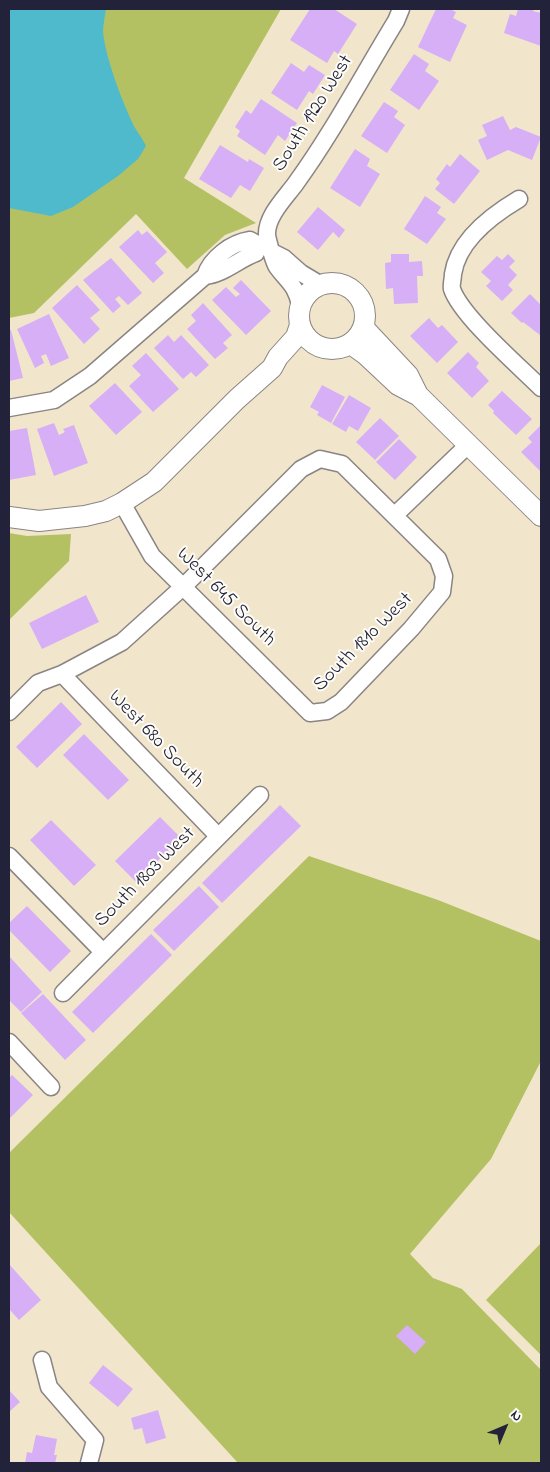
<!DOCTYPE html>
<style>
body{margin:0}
#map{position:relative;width:550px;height:1472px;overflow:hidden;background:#f1e6cb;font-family:"Indie Flower",sans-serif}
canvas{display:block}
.frame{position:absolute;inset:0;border:10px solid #22223b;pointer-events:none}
.north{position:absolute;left:480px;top:1402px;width:50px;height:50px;-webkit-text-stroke:4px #fdfcf7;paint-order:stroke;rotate:45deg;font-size:14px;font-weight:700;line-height:20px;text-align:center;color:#22223b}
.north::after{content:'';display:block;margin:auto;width:18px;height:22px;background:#22223b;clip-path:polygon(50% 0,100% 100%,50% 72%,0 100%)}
</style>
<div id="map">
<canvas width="550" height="1472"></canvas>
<div class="frame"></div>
<div class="north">N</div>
</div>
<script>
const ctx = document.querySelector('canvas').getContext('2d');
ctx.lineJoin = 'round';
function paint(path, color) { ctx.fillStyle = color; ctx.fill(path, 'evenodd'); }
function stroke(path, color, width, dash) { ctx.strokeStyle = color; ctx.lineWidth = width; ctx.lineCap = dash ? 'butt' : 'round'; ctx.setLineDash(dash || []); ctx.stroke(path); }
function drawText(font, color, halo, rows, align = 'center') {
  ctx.font = font + ' "Indie Flower",sans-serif'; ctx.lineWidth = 4; ctx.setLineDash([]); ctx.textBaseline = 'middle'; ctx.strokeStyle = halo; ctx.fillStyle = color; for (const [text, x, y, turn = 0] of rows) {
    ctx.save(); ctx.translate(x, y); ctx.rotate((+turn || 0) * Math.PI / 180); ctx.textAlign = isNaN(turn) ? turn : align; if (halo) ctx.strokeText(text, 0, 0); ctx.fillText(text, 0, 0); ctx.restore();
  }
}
const green = new Path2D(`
 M9,9h272l-97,169 72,45 -31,12 -38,34 -51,-55 -102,99 -25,5z
 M9,533l18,3 44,-2 -2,27 -60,59z
 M309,856l129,44 103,41v120l-50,98 -81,95 23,24 29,11 79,81v93h-303l-229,-251v-59z
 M541,1243v112l-55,-55z`);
const water = new Path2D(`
 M9,9h97c-1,7 -3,16 -3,23 3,27 18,66 29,90 4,9 10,15 14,24l-8,13 -20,17 -45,31 -22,9 -42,-8z`);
const building = new Path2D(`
 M310,9h24l23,15 -19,30 -4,-3 -7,12 -37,-23z
 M436,9h14l6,3 -3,6 14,7 -17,37 -32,-15z
 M518,9h16l-1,2 8,2v33l-37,-13 6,-19 6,2z
 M414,54l15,10 -4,7 14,10 -20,29 -29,-20z
 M291,63l13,9 5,-7 16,10 -12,19 -4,-3 -12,19 -26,-17z
 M261,99l36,24 -12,18 -7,-6 -13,20 -28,-19 3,-5 -5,-4 11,-17 5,4z
 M384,102l14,9 -4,6 11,8 -18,28 -26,-17z
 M503,116l7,14 6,-3 25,10 -9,23 -24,-10 -21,10 -9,-20 9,-4 -5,-11z
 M220,145l28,17 1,-3 15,9 -14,23 -10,-6 -9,13 -32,-19z
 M355,149l15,10 -3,7 13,8 -20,33 -30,-19z
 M460,154l20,17 -26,33 -19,-15 5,-6 -4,-4 11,-15 3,3z
 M425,196l16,11 -4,6 9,6 -19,25 -23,-15z
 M318,207l27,23 -6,8 -6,-6 -15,18 -21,-18z
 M138,230l4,5 5,-4 20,21 -12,11 9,10 -11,10 -34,-36z
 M391,254h18v8l13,-1 1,15h-6l1,27 -24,1 -1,-16 -7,1 -1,-26 6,-1z
 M508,254l7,7 -6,6 8,8 -9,10 5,5 -11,11 -16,-15 5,-5 -10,-9 16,-16 5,4z
 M111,258l31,35 -14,12 -9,-9 -4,3 6,7 -8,7 -30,-33z
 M241,280l30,31 -25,24 -34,-35 14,-13 10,10 4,-3 -7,-6z
 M77,285l23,25 -10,8 10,11 -16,15 -32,-36z
 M530,294l11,11 -1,30 -17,-13 -1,1 -11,-10z
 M203,303l29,32 -9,8 5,5 -13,11 -28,-30 9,-8 -5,-6z
 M49,314l20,44 -18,8 -5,-12 -5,2 3,7 -9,5 -18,-39z
 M429,318l9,10 4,-3 16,17 -21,21 -27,-27z
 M9,330h2l12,48 -14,3z
 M168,335l6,7 7,-7 28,30 -13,12 -5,-5 -8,7 -29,-31z
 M468,352l11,11 -3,4 13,14 -17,17 -25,-25z
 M146,353l33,36 -26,23 -24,-26 12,-11 -9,-9z
 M115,383l27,29 -26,23 -27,-29z
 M322,385l23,12 -14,26 -14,-8 2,-3 -9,-5z
 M502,391l30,28 -16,16 -23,-22 1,-2 -6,-6z
 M349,395l22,13 -13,23 -9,-5 -3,6 -14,-8z
 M380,418l19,18 -24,24 -19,-18z
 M54,423l5,12 6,-3 -2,-3 11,-4 14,38 -34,13 -17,-47z
 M540,426l1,1v45l-20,-20 11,-10 -4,-4z
 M27,428l9,47 -27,5v-49z
 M399,439l18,18 -22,23 -19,-18z
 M86,595l13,27 -57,27 -13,-26z
 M61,702l21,22 -45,44 -21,-21z
 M84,734l45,46 -21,20 -45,-45z
 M280,805l21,21 -79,77 -20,-20z
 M160,817l21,21 -45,44 -21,-21z
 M51,820l45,45 -22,21 -44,-46z
 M199,886l20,21 -45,44 -21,-21z
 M27,906l44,45 -21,21 -41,-42v-7z
 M151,934l21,21 -79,78 -21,-21z
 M9,956l33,36 -21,20 -12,-12z
 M43,994l43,46 -21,20 -44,-47z
 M12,1075l21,20 -24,24v-41z
 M9,1264l32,36 -22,20 -10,-11z
 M407,1325l19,17 -11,12 -19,-18z
 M103,1365l30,24 -15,18 -29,-24z
 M9,1390l11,12 -11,10z
 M158,1410l8,28 -20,6 -4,-16 -8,2 -3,-12z
 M36,1435l21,4 -3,16h3l-2,8h-30l2,-11 5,1z`);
const minor = new Path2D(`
 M519,199c-27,16 -61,42 -66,75 0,5 -2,11 -1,15 9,27 67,77 89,99
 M274,253l10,5 17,15 20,12
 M205,276c19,-2 34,-17 51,-23l3,-8
 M300,305c-4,-20 -12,-23 -23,-38 -3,-4 -9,-26 -10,-32 -1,-19 19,-38 29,-52 37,-51 67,-108 100,-162l5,-12
 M9,408l45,-8 36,-24 115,-100c6,-18 26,-33 45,-36l9,5 9,-3
 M395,515l73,-70
 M62,674l156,162
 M9,712l29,-29 24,-9 60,-32 62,-56 117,-117 19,-10 22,5 96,95 6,17 -2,16 -31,37 -70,73 -14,9 -17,2 -158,-157 -30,-53
 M9,856l94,96
 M63,993l197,-198
 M9,1042l42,45
 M42,1360l7,27 46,53 -6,23`);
const tertiary = new Path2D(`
 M299 316a33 33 0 1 1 66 0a33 33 0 1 1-66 0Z
 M363,327l45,48 9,18
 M351,344l14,10 33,31 21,11 122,120
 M9,517l30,4 46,-5 21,-5 16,-8 32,-21 83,-83 35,-31 6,-11 18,-20 4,-12`);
const streetNames = [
 ["South 1920 West",314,114,-58],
 ["West 645 South",225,598,45],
 ["South 1810 West",364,643,-45],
 ["West 680 South",155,740,46],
 ["South 1803 West",146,878,-45]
];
paint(green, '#b3c163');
paint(water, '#4fbacc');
paint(building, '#d6aff6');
stroke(minor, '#8a8483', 19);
stroke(tertiary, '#8a8483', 22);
stroke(minor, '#fff', 16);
stroke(tertiary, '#fff', 20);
drawText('20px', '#22223b', '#fdfcf7', streetNames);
</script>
